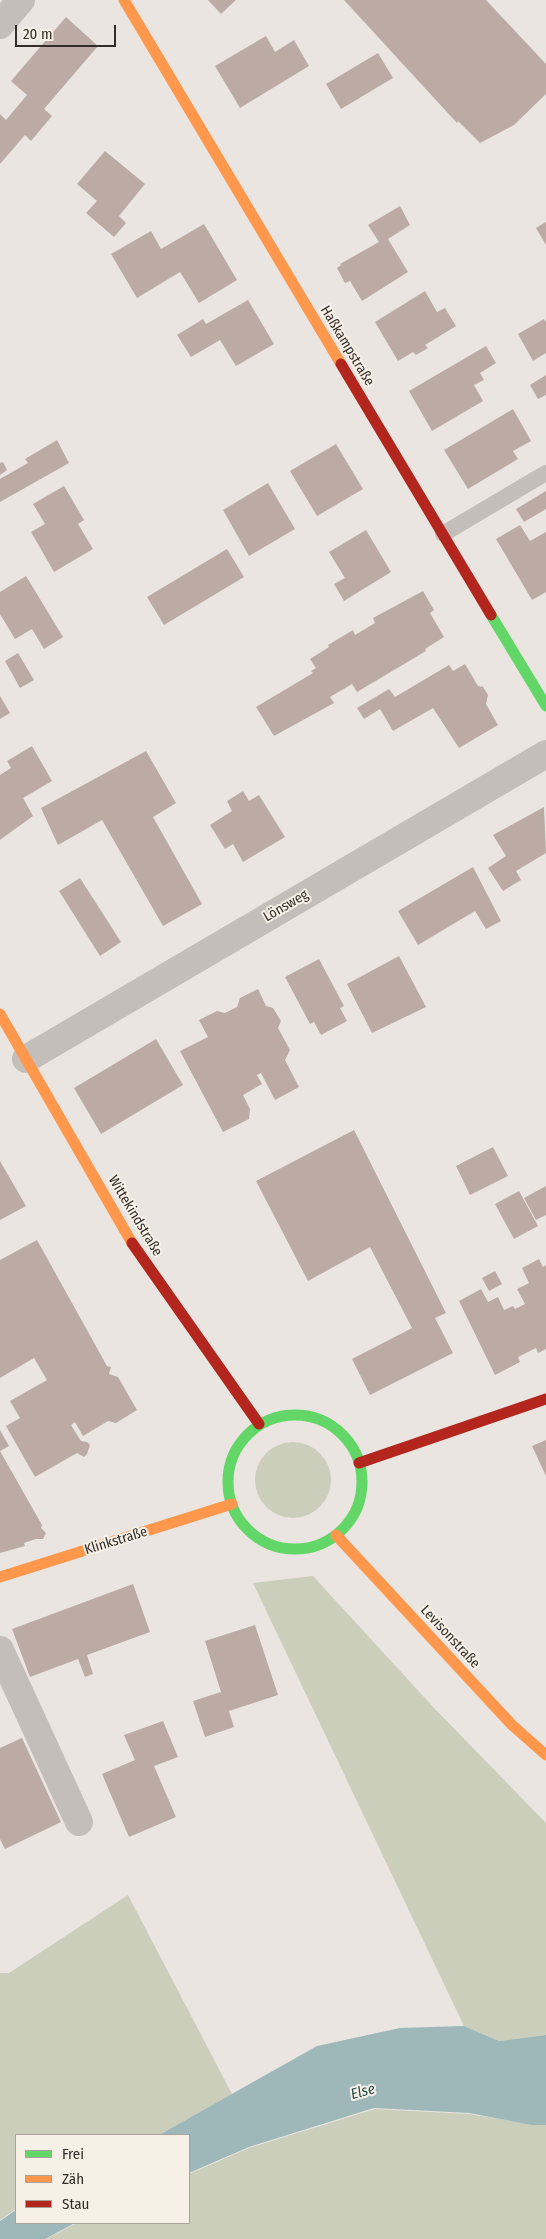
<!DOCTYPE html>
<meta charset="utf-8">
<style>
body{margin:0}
#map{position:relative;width:546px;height:2239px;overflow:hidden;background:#eae5e0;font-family:"Fira Sans Condensed",sans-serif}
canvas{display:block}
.legend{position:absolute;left:15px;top:2134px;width:175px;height:90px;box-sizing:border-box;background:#f7f0e7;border:1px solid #a9a29b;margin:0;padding:6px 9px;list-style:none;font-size:15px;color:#332c28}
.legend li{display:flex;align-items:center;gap:10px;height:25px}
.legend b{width:25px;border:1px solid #a9a29b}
.scale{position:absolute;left:15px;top:25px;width:101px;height:22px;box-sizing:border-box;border:2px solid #332c28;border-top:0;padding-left:6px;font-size:15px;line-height:18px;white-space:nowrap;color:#332c28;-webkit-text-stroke:4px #f7f0e7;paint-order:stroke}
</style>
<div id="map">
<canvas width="546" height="2239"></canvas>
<ul class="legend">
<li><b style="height:6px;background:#63d668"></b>Frei</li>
<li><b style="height:6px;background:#ff974d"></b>Zäh</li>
<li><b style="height:6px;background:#b3261e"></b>Stau</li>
</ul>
<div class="scale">20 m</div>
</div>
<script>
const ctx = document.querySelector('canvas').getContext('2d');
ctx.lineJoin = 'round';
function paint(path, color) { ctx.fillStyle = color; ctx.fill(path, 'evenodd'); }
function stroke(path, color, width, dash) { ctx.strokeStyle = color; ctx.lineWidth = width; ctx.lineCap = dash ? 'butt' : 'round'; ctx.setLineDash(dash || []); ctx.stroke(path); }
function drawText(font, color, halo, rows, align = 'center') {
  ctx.font = font + ' "Fira Sans Condensed",sans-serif'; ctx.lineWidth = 4; ctx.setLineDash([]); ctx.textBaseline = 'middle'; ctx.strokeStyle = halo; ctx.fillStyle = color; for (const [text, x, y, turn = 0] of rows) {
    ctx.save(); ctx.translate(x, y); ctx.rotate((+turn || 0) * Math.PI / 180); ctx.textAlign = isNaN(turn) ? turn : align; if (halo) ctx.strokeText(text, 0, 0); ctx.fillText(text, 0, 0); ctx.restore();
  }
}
const green = new Path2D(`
 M255 1480a38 38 0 1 1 76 0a38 38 0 1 1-76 0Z
 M313,1576l122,133 111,114v212l-47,6 -35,-15 -211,-443z
 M128,1895l104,199 -73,41h-143v74l-16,11v-247h9z
 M375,2109l94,5 63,10 14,-1v116h-500l31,-16h112v-49l60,-26z`);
const water = new Path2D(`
 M464,2026l35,15 47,-6v90h-14l-63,-12 -95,-5 -125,39 -60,26v-38h-30l158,-89 83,-18z
 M16,2210v13h59l-30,16h-45v-18z`);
const building = new Path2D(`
 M208,0h28l-15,14z
 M344,0h142l60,64v30l-32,31 -34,18 -22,-22 -1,2z
 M66,17l32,29 -54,63 8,7 -21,25 -6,-6 -25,29v-50l6,6 21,-25 -16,-14z
 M266,36l9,16 19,-12 15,26 -69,42 -25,-42z
 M378,53l15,25 -52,31 -15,-25z
 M105,151l40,33 -26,32 7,7 -12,14 -28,-24 11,-12 -20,-17z
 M400,206l10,19 -22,14 20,33 -46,29 -12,-20 -5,2 -8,-15 4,-3 -1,-1 39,-22 -11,-17z
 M546,222v23l-10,-17z
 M204,224l33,56 -38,23 -19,-31 -43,26 -26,-44 40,-23 10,18z
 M425,291l12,21 8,-4 11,18 -31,19 3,3 -12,7 -3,-3 -15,9 -23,-39z
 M248,300l26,44 -38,22 -16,-26 -29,17 -14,-22 26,-16 3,5z
 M544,319l2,3v31l-13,8 -15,-27z
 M486,346l10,17 -16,10 4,7 -10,5 9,16 -51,30 -23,-40z
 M546,375v20l-8,4 -8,-14z
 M513,409l18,32 -18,10 5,8 -50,30 -24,-39z
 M57,440l12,23 -69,39v-23l28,-16 -3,-4z
 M336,444l27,45 -46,27 -27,-45z
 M3,462l4,8 -7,5v-12z
 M268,483l27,46 -46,27 -26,-46z
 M64,486l20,34 -6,4 15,25 -39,23 -23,-40 14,-8 -12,-20z
 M546,491v18l-22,13 -8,-13z
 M520,525l10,16 16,-9v60l-14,8 -36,-61z
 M366,530l25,42 -47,29 -10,-17 11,-6 -16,-26z
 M227,549l17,28 -80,48 -17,-28z
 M26,576l37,61 -19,12 -12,-20 -17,10 -15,-25v-22z
 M423,591l11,19 -4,3 14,24 -19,12 1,2 -69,41 -5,-8 -22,13 4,6 -60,33 -18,-29 57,-34 -2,-2 5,-3 -6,-9 19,-12 -1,-2 25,-15 2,5 20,-12 -2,-5z
 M18,653l16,27 -14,8 -15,-27z
 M465,664l13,22 5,1 5,8 -2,9 12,21 -39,23 -26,-40 -40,23 -13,-22 -16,10 -7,-11 32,-19 6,8 54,-32 4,6z
 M0,696l10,17 -10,6z
 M32,746l20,35 -29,17 10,18 -33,24v-65l11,-7 -4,-7z
 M146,751l30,52 -23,14 49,87 -39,22 -61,-106 -44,25 -17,-37z
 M243,791l6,10 10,-6 26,42 -42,25 -10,-18 -8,5 -15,-24 22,-14 -5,-10z
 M544,807l2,46 -30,18 5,9 -18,11 -15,-23 18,-12 -13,-21z
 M473,867l28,54 -15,8 -11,-18 -57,34 -20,-34z
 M80,878l41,64 -21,14 -41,-65z
 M399,956l27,51 -54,26 -25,-49z
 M319,959l25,47 -4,2 7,13 -26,14 -7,-13 -4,2 -25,-47z
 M258,989l8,17 7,2 8,13 -3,7 12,22 -5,10 14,27 -24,13 -14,-27 -4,2 5,9 -19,11 7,14 -1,10 -26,13 -43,-81 28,-14 -9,-17 18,-9 8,2 12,-6 3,-9z
 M156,1039l27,46 -82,49 -27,-46z
 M354,1130l92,183 -11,5 18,35 -83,42 -18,-36 60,-31 -42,-81 -62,34 -52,-100z
 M493,1147l15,29 -38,19 -14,-29z
 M0,1161l26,45 -26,14z
 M546,1186v29l-10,5 -12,-22z
 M519,1191l19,35 -24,13 -19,-35z
 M37,1240l70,126 4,1 -2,7 9,3 19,33 -21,13 -8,-2 -25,15 -8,-14 -4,3 10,16 6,1 3,3 -3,9 -3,3 -7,-4 -42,24 -29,-51 14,-8 -10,-17 37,-21 -13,-22 -34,20v-118z
 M539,1259l4,8 3,-2v84l-8,4 -2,-5 -18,9 2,5 -25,13 -36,-74 22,-12 7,13 10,-5 6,13 9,-4 2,3 10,-5 -8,-15 12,-6 -7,-15z
 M495,1271l7,13 -13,7 -7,-13z
 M0,1430l9,16 -9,5 42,74 -1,3 5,5 -3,6h-7l-12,4 1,3 -25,7z
 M546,1440v36l-14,-30z
 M133,1584l17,48 -63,23 6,19 -8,3 -7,-18 -48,18 -18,-48z
 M255,1625l23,70 -49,16 5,16 -29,10 -12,-36 28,-9 -16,-51z
 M163,1721l15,36 -24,9 22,51 -47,20 -27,-63 33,-14 -11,-25z
 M22,1738l39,84 -56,27 -5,-10v-91z`);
const lane = new Path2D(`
 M443,534l103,-61`);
const street = new Path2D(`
 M0,25l21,-25
 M26,1059l520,-305
 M0,1650l79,172`);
const fast = new Path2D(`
 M491,615l55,91
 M228 1482a67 67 0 1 1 134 0a67 67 0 1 1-134 0Z`);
const slow = new Path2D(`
 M124,0l217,364
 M0,1014l132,229
 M336,1535l176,190 34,30
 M0,1577l232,-73`);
const jam = new Path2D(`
 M341,364l150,251
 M132,1243l127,181
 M359,1463l187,-64`);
const streetNames = [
 ["Haßkampstraße",347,346,59],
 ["Lönsweg",286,906,-30],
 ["Wittekindstraße",135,1216,59],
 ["Klinkstraße",116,1541,-17],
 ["Levisonstraße",450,1637,47]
];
const waterNames = [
 ["Else",363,2092,-15]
];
paint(green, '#cbcebb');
paint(water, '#9eb8b9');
paint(building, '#bcaba4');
stroke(lane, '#c3beb9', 16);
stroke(street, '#c3beb9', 28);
stroke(fast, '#63d668', 11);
stroke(slow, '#ff974d', 11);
stroke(jam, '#b3261e', 11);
drawText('14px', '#332c28', '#f7f0e7', streetNames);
drawText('italic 15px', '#234b4f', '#f7f0e7', waterNames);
</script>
